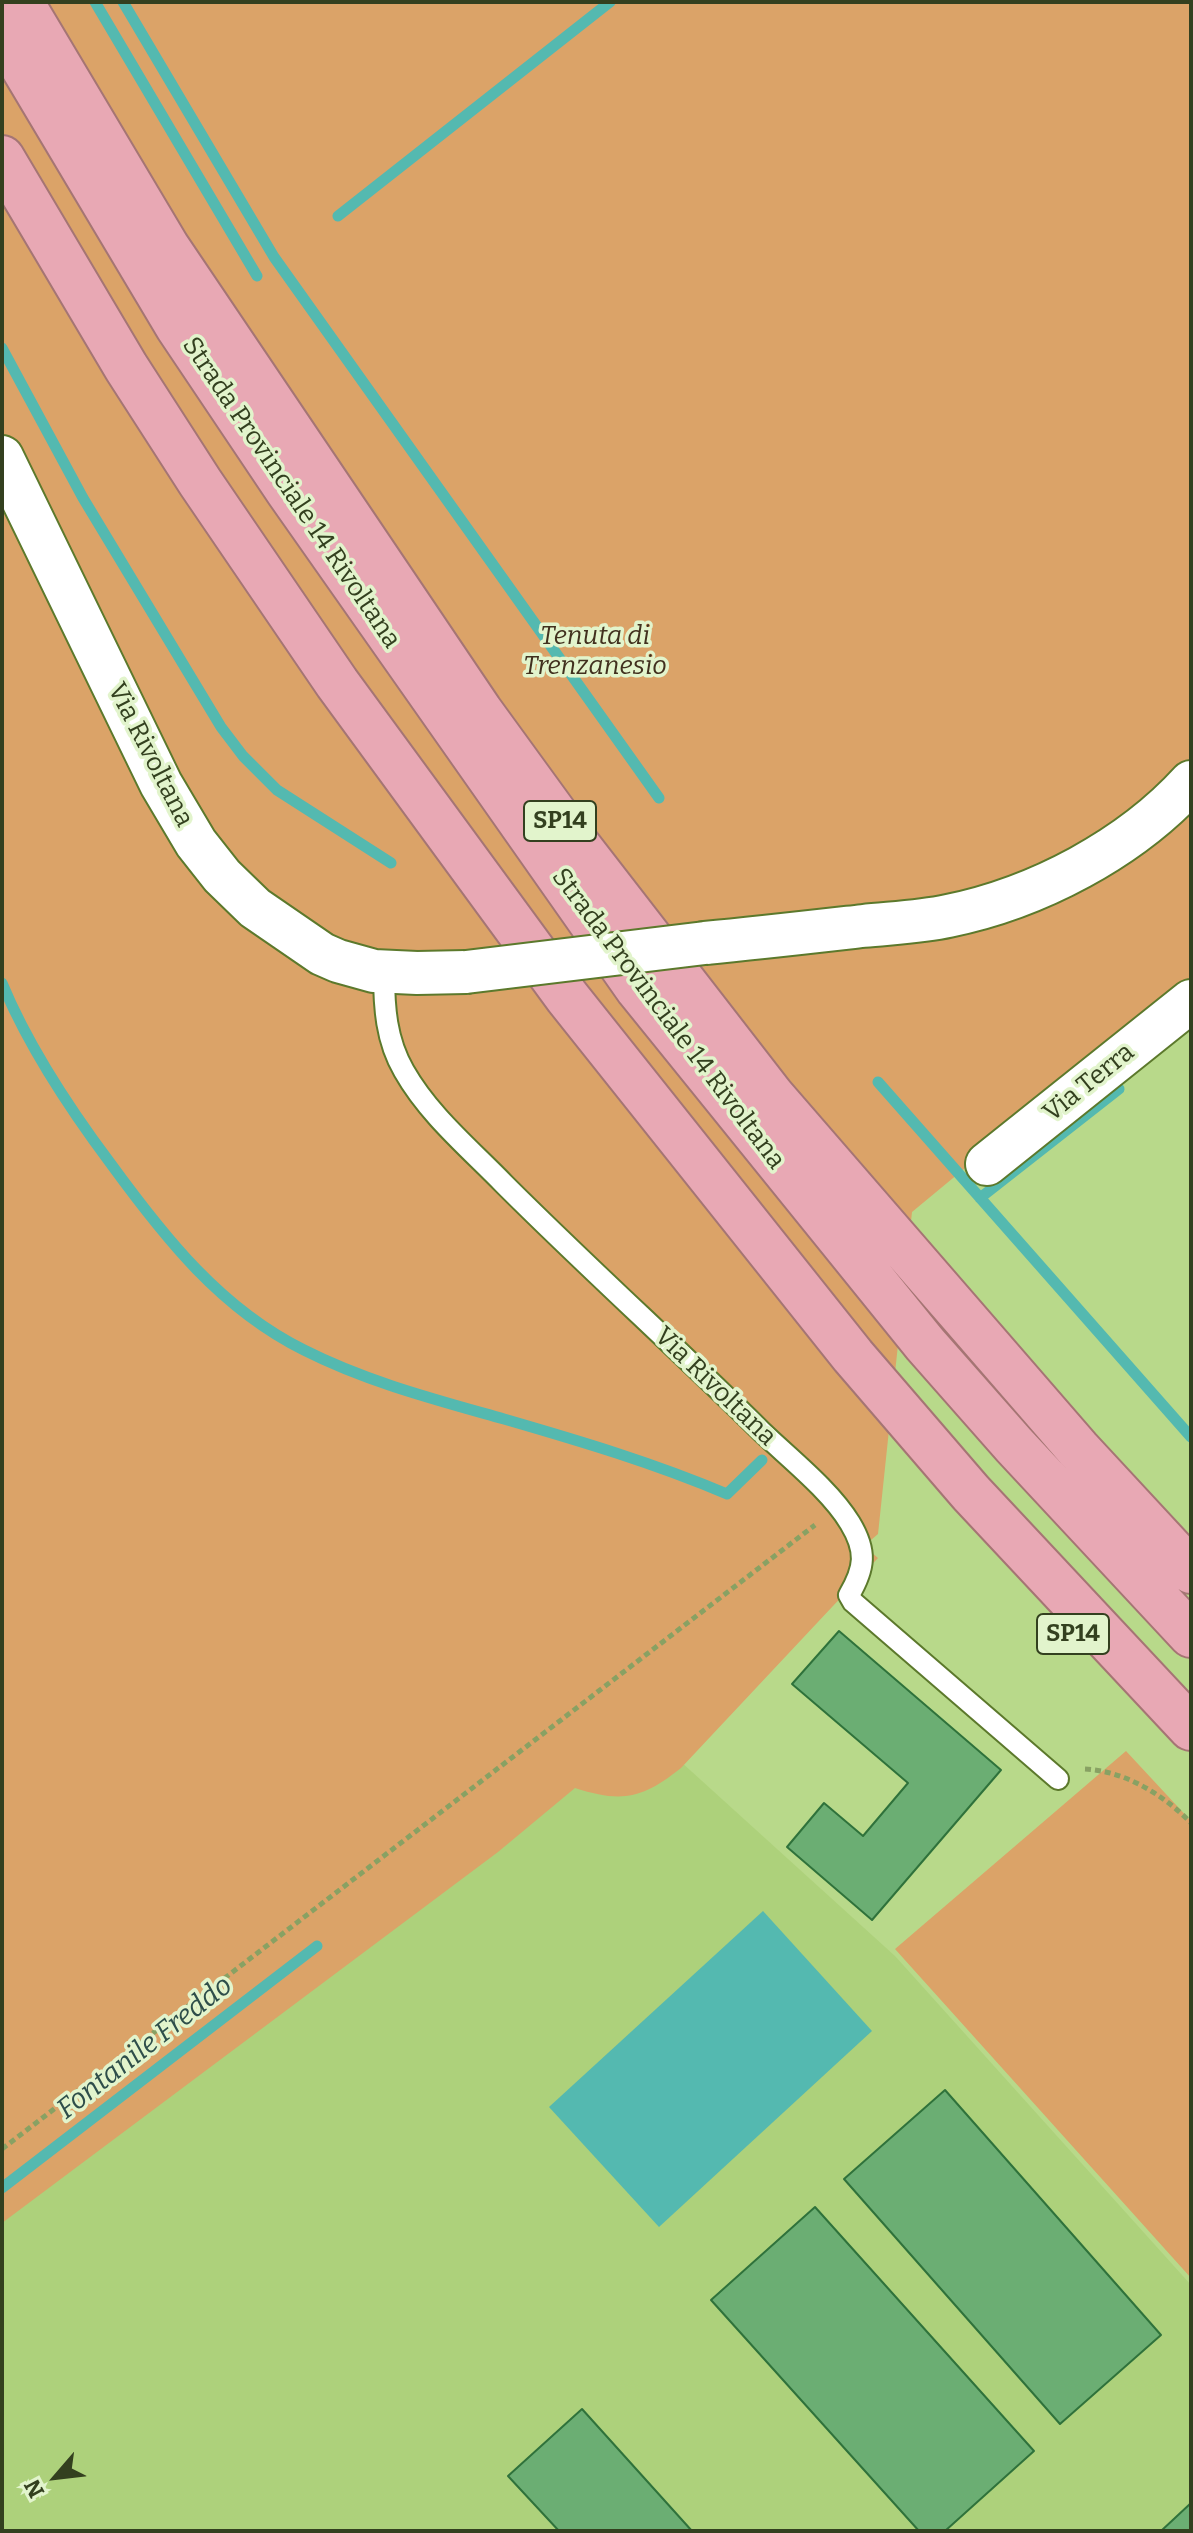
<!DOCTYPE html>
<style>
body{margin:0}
#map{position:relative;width:1193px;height:2533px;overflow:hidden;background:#b8d98a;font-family:Bitter,serif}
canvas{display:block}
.frame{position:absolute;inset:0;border:4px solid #33401f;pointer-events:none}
.north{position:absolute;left:16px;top:2437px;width:80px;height:80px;-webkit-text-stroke:6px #e2f4cc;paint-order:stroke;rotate:242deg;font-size:22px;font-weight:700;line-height:32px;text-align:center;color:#33401f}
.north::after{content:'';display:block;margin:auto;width:28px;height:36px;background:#33401f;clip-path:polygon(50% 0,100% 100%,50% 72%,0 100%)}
</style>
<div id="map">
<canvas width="1193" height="2533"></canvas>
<div class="frame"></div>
<div class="north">N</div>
</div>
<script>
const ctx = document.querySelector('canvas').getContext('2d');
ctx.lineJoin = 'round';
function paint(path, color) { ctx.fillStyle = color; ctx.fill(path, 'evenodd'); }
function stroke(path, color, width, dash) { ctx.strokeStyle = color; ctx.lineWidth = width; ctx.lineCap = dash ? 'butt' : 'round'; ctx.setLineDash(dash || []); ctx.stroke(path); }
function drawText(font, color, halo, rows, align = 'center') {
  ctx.font = font + ' Bitter,serif'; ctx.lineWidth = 7; ctx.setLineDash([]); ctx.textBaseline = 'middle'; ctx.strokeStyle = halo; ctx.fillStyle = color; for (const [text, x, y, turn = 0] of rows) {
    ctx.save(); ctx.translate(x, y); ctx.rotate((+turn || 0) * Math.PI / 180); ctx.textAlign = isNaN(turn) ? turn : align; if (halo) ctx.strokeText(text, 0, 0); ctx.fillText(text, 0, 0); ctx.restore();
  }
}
const built = new Path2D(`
 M637,1722l258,234 296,329v246h-1189v-326z`);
const green = new Path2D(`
 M2,2h1189v979l-279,231 -34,322 -14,12 14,12 -197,210c-39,31 -59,35 -106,20l-77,64 -496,371z
 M1126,1751l65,70v457l-296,-329z`);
const water = new Path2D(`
 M763,1911l109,120 -213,196 -110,-120z`);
const stream = new Path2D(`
 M95,2l162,274
 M123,2l151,255 385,541
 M338,216l272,-214
 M2,348l81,150 138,229 22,29 34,34 114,73
 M2,983c27,65 67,125 109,181 54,74 110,145 193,186 63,32 133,50 200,69 76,22 150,44 223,75l35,-34
 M878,1082l313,355
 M980,1198l139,-109
 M2,2188l315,-242`);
const building = new Path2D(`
 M839,1631l162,139 -129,150 -85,-73 37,-44 39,33 45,-53 -116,-99z
 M945,2090l216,245 -101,89 -216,-245z
 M815,2207l219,244 -89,80h-26l-208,-231z
 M582,2409l110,122h-133l-51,-55z
 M1191,2503v28h-30z`);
const path = new Path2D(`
 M1085,1769c40,2 79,26 106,54
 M2,2149l813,-624`);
const service = new Path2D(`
 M384,972c0,35 2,68 20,99 25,44 65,77 100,113 84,84 173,164 257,247 28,27 69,59 89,92 17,28 15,45 -1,72l4,7 205,177`);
const minor = new Path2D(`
 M2,457l159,327 35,59 26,33 33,32 67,46 16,7 36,10 43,2 49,-1
 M705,943c53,-5 105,-11 158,-17 28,-3 58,-4 85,-10 89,-18 182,-67 243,-134
 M987,1164l204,-163`);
const trunk = new Path2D(`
 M21,2l146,245 313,464 96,132 196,253 306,353 113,122
 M2,32l176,295 110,164 350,498 287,355 89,101 177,190
 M2,158l124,209 74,115 137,201 230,314 286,359 118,137 220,235`);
const minorBridge = new Path2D(`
 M466,972l239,-29`);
const shields = [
 [560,821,72],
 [1073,1634,72]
];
const shieldNames = [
 ["SP14",560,821],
 ["SP14",1073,1634]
];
const streetNames = [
 ["Strada Provinciale 14 Rivoltana",291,493,56],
 ["Via Rivoltana",150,755,63],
 ["Strada Provinciale 14 Rivoltana",668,1019,53],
 ["Via Terra",1089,1083,-39],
 ["Via Rivoltana",715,1387,44]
];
const parkNames = [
 ["Tenuta di",595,637],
 ["Trenzanesio",595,667]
];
const waterNames = [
 ["Fontanile Freddo",145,2048,-38]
];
paint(built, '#add17b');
paint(green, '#dba368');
paint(water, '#54b9b0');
stroke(stream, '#54b9b0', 11);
paint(building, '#6bae73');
stroke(building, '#2f723b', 2);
stroke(service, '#5c792c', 24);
stroke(minor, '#5c792c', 46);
stroke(trunk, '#a57574', 48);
stroke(path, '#88a163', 5, [6, 4]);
stroke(service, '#fff', 20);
stroke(minor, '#fff', 42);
stroke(trunk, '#e8a8b4', 44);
stroke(minorBridge, '#5c792c', 46, []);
stroke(minorBridge, '#fff', 42);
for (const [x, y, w] of shields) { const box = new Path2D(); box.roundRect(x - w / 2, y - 20, w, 40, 6); ctx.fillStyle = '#e2f4cc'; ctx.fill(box); stroke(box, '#33401f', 2); }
drawText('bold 24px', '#33401f', null, shieldNames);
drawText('26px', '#33401f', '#e2f4cc', streetNames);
drawText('italic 26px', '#41301e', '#e2f4cc', parkNames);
drawText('italic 28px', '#2e4e4a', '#e2f4cc', waterNames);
</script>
